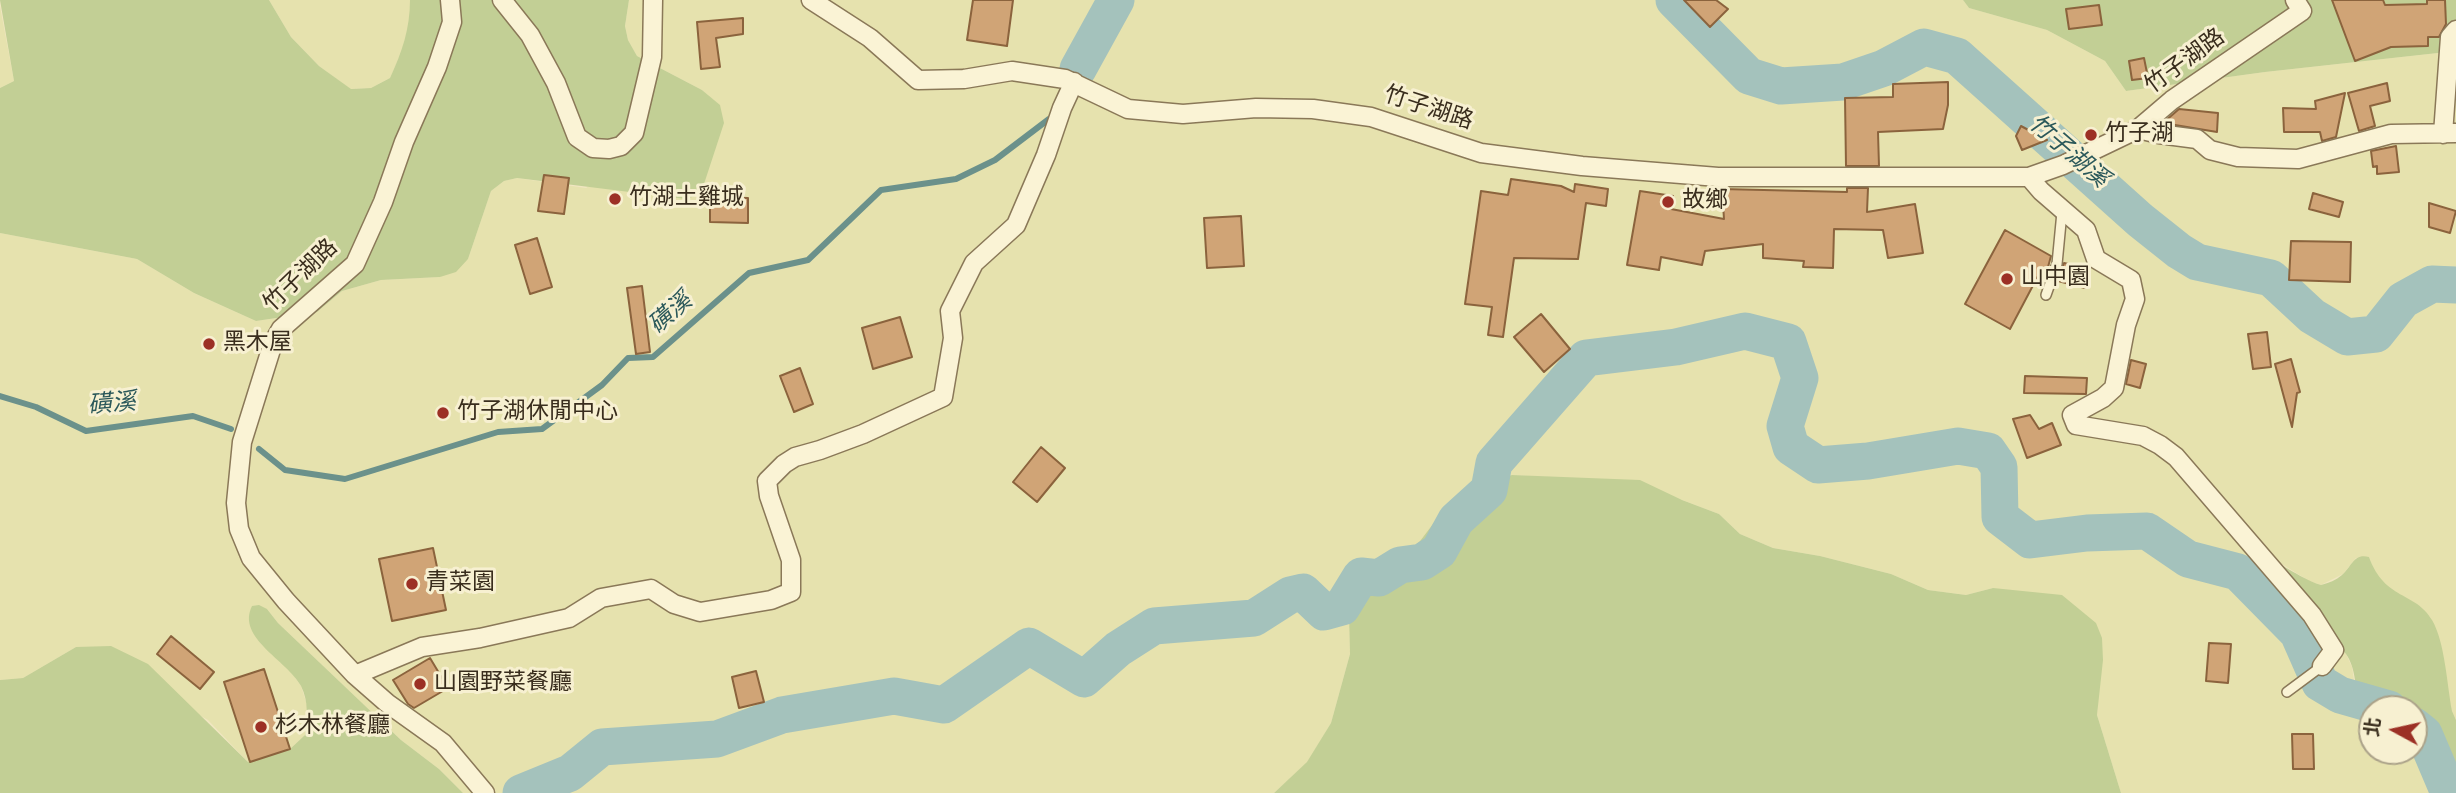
<!DOCTYPE html>
<meta charset="utf-8">
<style>
body{margin:0}
#map{position:relative;width:2456px;height:793px;overflow:hidden;background:#f0e6c1;font-family:Spectral,"Noto Sans TC",serif}
canvas{display:block}
.north{position:absolute;left:2358px;top:695px;width:70px;height:70px;box-sizing:border-box;background:#f7f0d1;border:2px solid #aba289;border-radius:50%;rotate:278deg;font-size:19px;font-weight:700;line-height:28px;text-align:center;color:#392d1d}
.north::after{content:'';display:block;margin:auto;width:24px;height:32px;background:#9c3025;clip-path:polygon(50% 0,100% 100%,50% 72%,0 100%)}
</style>
<div id="map">
<canvas width="2456" height="793"></canvas>
<div class="north">北</div>
</div>
<script>
const ctx = document.querySelector('canvas').getContext('2d');
ctx.lineJoin = 'round';
function paint(path, color) { ctx.fillStyle = color; ctx.fill(path, 'evenodd'); }
function stroke(path, color, width, dash) { ctx.strokeStyle = color; ctx.lineWidth = width; ctx.lineCap = dash ? 'butt' : 'round'; ctx.setLineDash(dash || []); ctx.stroke(path); }
function drawText(font, color, halo, rows, align = 'center') {
  ctx.font = font + ' Spectral,"Noto Sans TC",serif'; ctx.lineWidth = 6; ctx.setLineDash([]); ctx.textBaseline = 'middle'; ctx.strokeStyle = halo; ctx.fillStyle = color; for (const [text, x, y, turn = 0] of rows) {
    ctx.save(); ctx.translate(x, y); ctx.rotate((+turn || 0) * Math.PI / 180); ctx.textAlign = isNaN(turn) ? turn : align; if (halo) ctx.strokeText(text, 0, 0); ctx.fillText(text, 0, 0); ctx.restore();
  }
}
const farmland = new Path2D(`
 M269,0h141v22l-9,32 -11,24 -19,10 -21,1 -31,-23 -28,-29z
 M629,0h1334l6,8 78,22 58,31 21,30 139,-19 191,-21v669l-56,-124 -17,-12 -8,-10 -6,-17 -13,1 -13,16 -22,11 -12,-4 -35,-22 -24,-2 -3,7 1,8 87,70 11,12 6,13 6,40 14,9v35h42v-14l2,1 17,55h-312l-24,-78 1,-19 -105,-108 -27,7 -38,-5 -37,-16 -71,-18 -47,-8 -33,-14 -21,-20 -37,-14 -136,-23 -34,-2 -33,8 -10,6 -24,19 -25,33 -61,50 -10,26 1,37 -19,69 -23,39 -34,31h-811l-24,-24 -38,-29 -39,-37 -84,-80 -11,-14 -7,34 27,23 14,20 7,22 -3,27 -15,14 -42,13 -40,-42 -132,-73 -53,31 -23,2v-447l137,26 57,34 62,28 61,-9 25,-21 39,-11 59,-3 28,-18 23,-68 13,-10 13,-3 69,10 134,-82 -18,-16 -65,-34 -9,-16 -3,-14z
 M0,6l14,75 -14,7z`);
const green = new Path2D(`
 M0,0h269l22,37 28,29 32,23 20,-1 19,-10c12,-26 20,-49 20,-78h219l-4,26 3,14 9,16 65,34 18,15 4,18 -21,64 -8,9 -9,3 -169,-21 -13,3 -13,10 -23,68 -12,13 -16,5 -59,3 -39,11 -25,21 -61,9 -62,-28 -57,-34 -137,-26v-145l14,-7z
 M1963,0h493v51l-191,21 -139,19 -21,-30 -58,-31 -78,-22z
 M1512,475l128,5 42,20 37,14 21,20 33,14 47,8 71,18 37,16 38,5 27,-7 69,7 34,28 6,15 1,22 -6,55 24,78h-847l33,-31 24,-39 19,-69 -1,-37 10,-26 61,-50 25,-33 24,-19 10,-6z
 M2254,555c28,6 42,22 67,30 8,-2 15,-5 21,-10 10,-9 12,-22 27,-18 16,44 46,34 63,63 13,22 15,65 20,91l4,9v73h-23l-19,-56v-28h-42v7l-14,-9c-2,-17 -2,-39 -12,-53 -19,-26 -110,-63 -96,-97z
 M259,605l8,4 11,14 123,117 38,29 24,24h-463v-113l23,-2 53,-31 35,-1 37,18 100,98 42,-13 15,-14c2,-18 4,-33 -4,-49 -14,-26 -65,-48 -49,-80z`);
const stream = new Path2D(`
 M0,396l36,11 50,24 107,-15 38,13
 M259,449l26,21 60,9 153,-47 44,-3 60,-44 26,-27 25,-1 96,-84 59,-13 73,-70 75,-11 39,-19 54,-41`);
const river = new Path2D(`
 M1674,0l75,76 32,10 62,-4 41,-14 40,-21 33,9 183,164 39,31 18,11 74,16 41,38 35,21 29,-3 27,-34 29,-16 24,1
 M1078,69l38,-69
 M2414,726l10,8 25,59
 M521,793l49,-20 32,-26 115,-8 65,-24 112,-19 50,9 85,-59 55,33 34,-30 36,-23 100,-8 36,-23 13,-3 21,20 18,-5 19,-31 18,2 21,-13 22,-3 17,-11 17,-31 33,-30 5,-27 92,-105 90,-11 69,-16 43,11 12,36 -15,48 6,21 27,18 50,-4 90,-15 30,5 11,16 1,50 30,23 57,-7 60,-2 41,28 50,13 60,61 22,50 20,12 49,14`);
const building = new Path2D(`
 M973,0h40l-6,46 -40,-6z
 M1684,0h32l12,9 -18,18z
 M2332,0h51l2,5 42,-1v-4h18l1,24 -7,13h-11v9l-37,1 -36,14z
 M2099,5l3,20 -33,4 -3,-20z
 M743,18v16l-27,4 4,29 -19,2 -4,-47z
 M2144,58l4,20 -16,2 -3,-19z
 M1948,82v23l-5,24 -65,3 1,34h-33l-1,-68 48,-1v-13z
 M2387,83l3,18 -20,5 5,20 -16,5 -11,-38z
 M2345,93l-9,44 -14,4 -2,-9h-36l-1,-24 33,1 -1,-8z
 M2179,109l39,4 -1,19 -54,-9z
 M2021,126l26,14 -25,10 -6,-14z
 M2396,146l3,26 -22,2v-8l-4,1 -2,-16z
 M544,175l25,3 -5,36 -26,-3z
 M1511,179l50,7 13,6 1,-8 33,5 -2,17 -20,-3 -8,56 -64,-1 -11,79 -15,-2 4,-28 -27,-3 16,-113 27,4z
 M1847,188h21l-1,24 48,-8 8,49 -35,5 -5,-28 -49,-1 -1,39 -30,-1 1,-6 -41,-3v-14l-58,7 -3,14 -41,-8 -2,13 -32,-5 13,-74 33,5 -2,13 53,10 -2,-30 125,3z
 M2313,193l30,9 -4,15 -30,-8z
 M710,197l38,1v25l-38,-1z
 M2429,203l27,8 -6,22 -21,-6z
 M1241,216l3,50 -37,2 -3,-50z
 M2005,230l46,26 -6,22 -7,-2 -28,53 -45,-25z
 M537,238l15,49 -22,7 -15,-49z
 M2291,241l60,1 -1,40 -61,-2z
 M2064,263l26,6 -5,19 -27,-7z
 M642,286l8,66 -14,2 -9,-66z
 M1541,314l29,35 -26,23 -30,-35z
 M900,317l12,40 -39,12 -11,-41z
 M2267,332l4,35 -18,2 -5,-35z
 M2291,359l9,33 -3,1 -5,34 -17,-63z
 M2131,360l15,4 -6,24 -14,-4z
 M800,368l13,36 -19,8 -14,-36z
 M2025,376l62,2 -1,16 -62,-1z
 M2030,415l9,14 13,-6 9,22 -34,13 -14,-39z
 M1041,447l24,21 -28,34 -24,-20z
 M433,548l13,62 -54,11 -13,-62z
 M171,636l43,36 -14,17 -43,-35z
 M2209,643l22,1 -3,39 -22,-2z
 M430,658l18,30 -34,20 -6,-4 -15,-24z
 M264,669l26,80 -40,13 -26,-80z
 M756,671l8,31 -25,6 -7,-31z
 M2292,734h21l1,35h-21z`);
const service = new Path2D(`
 M2046,295l11,-31 5,-52
 M2287,692l35,-26`);
const minor = new Path2D(`
 M450,0l2,22 -15,45 -33,75 -21,60 -28,62 -74,65 -8,14 -31,99 -6,61 3,26 12,29 35,43 69,74 32,28 56,40 42,50
 M502,0l28,35 26,48 21,54 16,11 16,1 12,-3 13,-13 18,-76 1,-57
 M811,0l59,38 48,42 46,-1 48,-8 53,8 63,30 55,5 73,-6 57,1 58,8 110,36 101,13 136,11h311l34,-12 75,-36 34,-29 130,-89 -7,-11
 M2138,129l21,5 38,5 13,11 28,7 60,2 93,-25 65,-1
 M2443,134l7,-97 6,-7
 M2029,177l12,14 45,39 10,29 35,21 4,19 -9,26 -12,63 -11,10 -31,17 4,10 67,11 17,9 16,12 136,158 22,35 -12,16
 M355,675l67,-28 58,-9 89,-20 32,-20 50,-9 23,15 26,8 71,-12 20,-8v-32l-22,-64 -2,-15 17,-17 11,-7 25,-7 43,-16 80,-37 10,-59 -3,-27 24,-48 42,-38 30,-70 16,-47 12,-26`);
const markers = [
 [2091,135,7,"#9c3025"],
 [615,199,7,"#9c3025"],
 [1668,202,7,"#9c3025"],
 [2007,279,7,"#9c3025"],
 [209,344,7,"#9c3025"],
 [443,413,7,"#9c3025"],
 [412,584,7,"#9c3025"],
 [420,684,7,"#9c3025"],
 [261,727,7,"#9c3025"]
];
const streetNames = [
 ["竹子湖路",2186,63,-36],
 ["竹子湖路",1428,110,18],
 ["竹子湖路",302,277,-44]
];
const poiNames = [
 ["竹子湖",2105,135],
 ["竹湖土雞城",629,199],
 ["故鄉",1682,202],
 ["山中園",2021,279],
 ["黑木屋",223,344],
 ["竹子湖休閒中心",457,413],
 ["青菜園",426,584],
 ["山園野菜餐廳",434,684],
 ["杉木林餐廳",275,727]
];
const waterNames = [
 ["竹子湖溪",2067,153,41],
 ["磺溪",672,315,-41],
 ["磺溪",112,406,-5]
];
paint(farmland, '#e6e2ae');
paint(green, '#c2cf95');
stroke(stream, '#6b918b', 6);
stroke(river, '#a4c2bc', 37);
paint(building, '#d0a476');
stroke(building, '#8b633d', 2);
stroke(service, '#8a7858', 12);
stroke(minor, '#8a7858', 21);
stroke(service, '#faf3d5', 9);
stroke(minor, '#faf3d5', 18);
for (const [x, y, r, color] of markers) { const dot = new Path2D(); dot.arc(x, y, r, 0, 2 * Math.PI); ctx.fillStyle = color; ctx.fill(dot); stroke(dot, '#f7f0d1', 2.5); }
drawText('23px', '#392d1d', '#f7f0d1', streetNames);
drawText('23px', '#392d1d', '#f7f0d1', poiNames, 'left');
drawText('italic 24px', '#2b585a', '#f7f0d1', waterNames);
</script>
